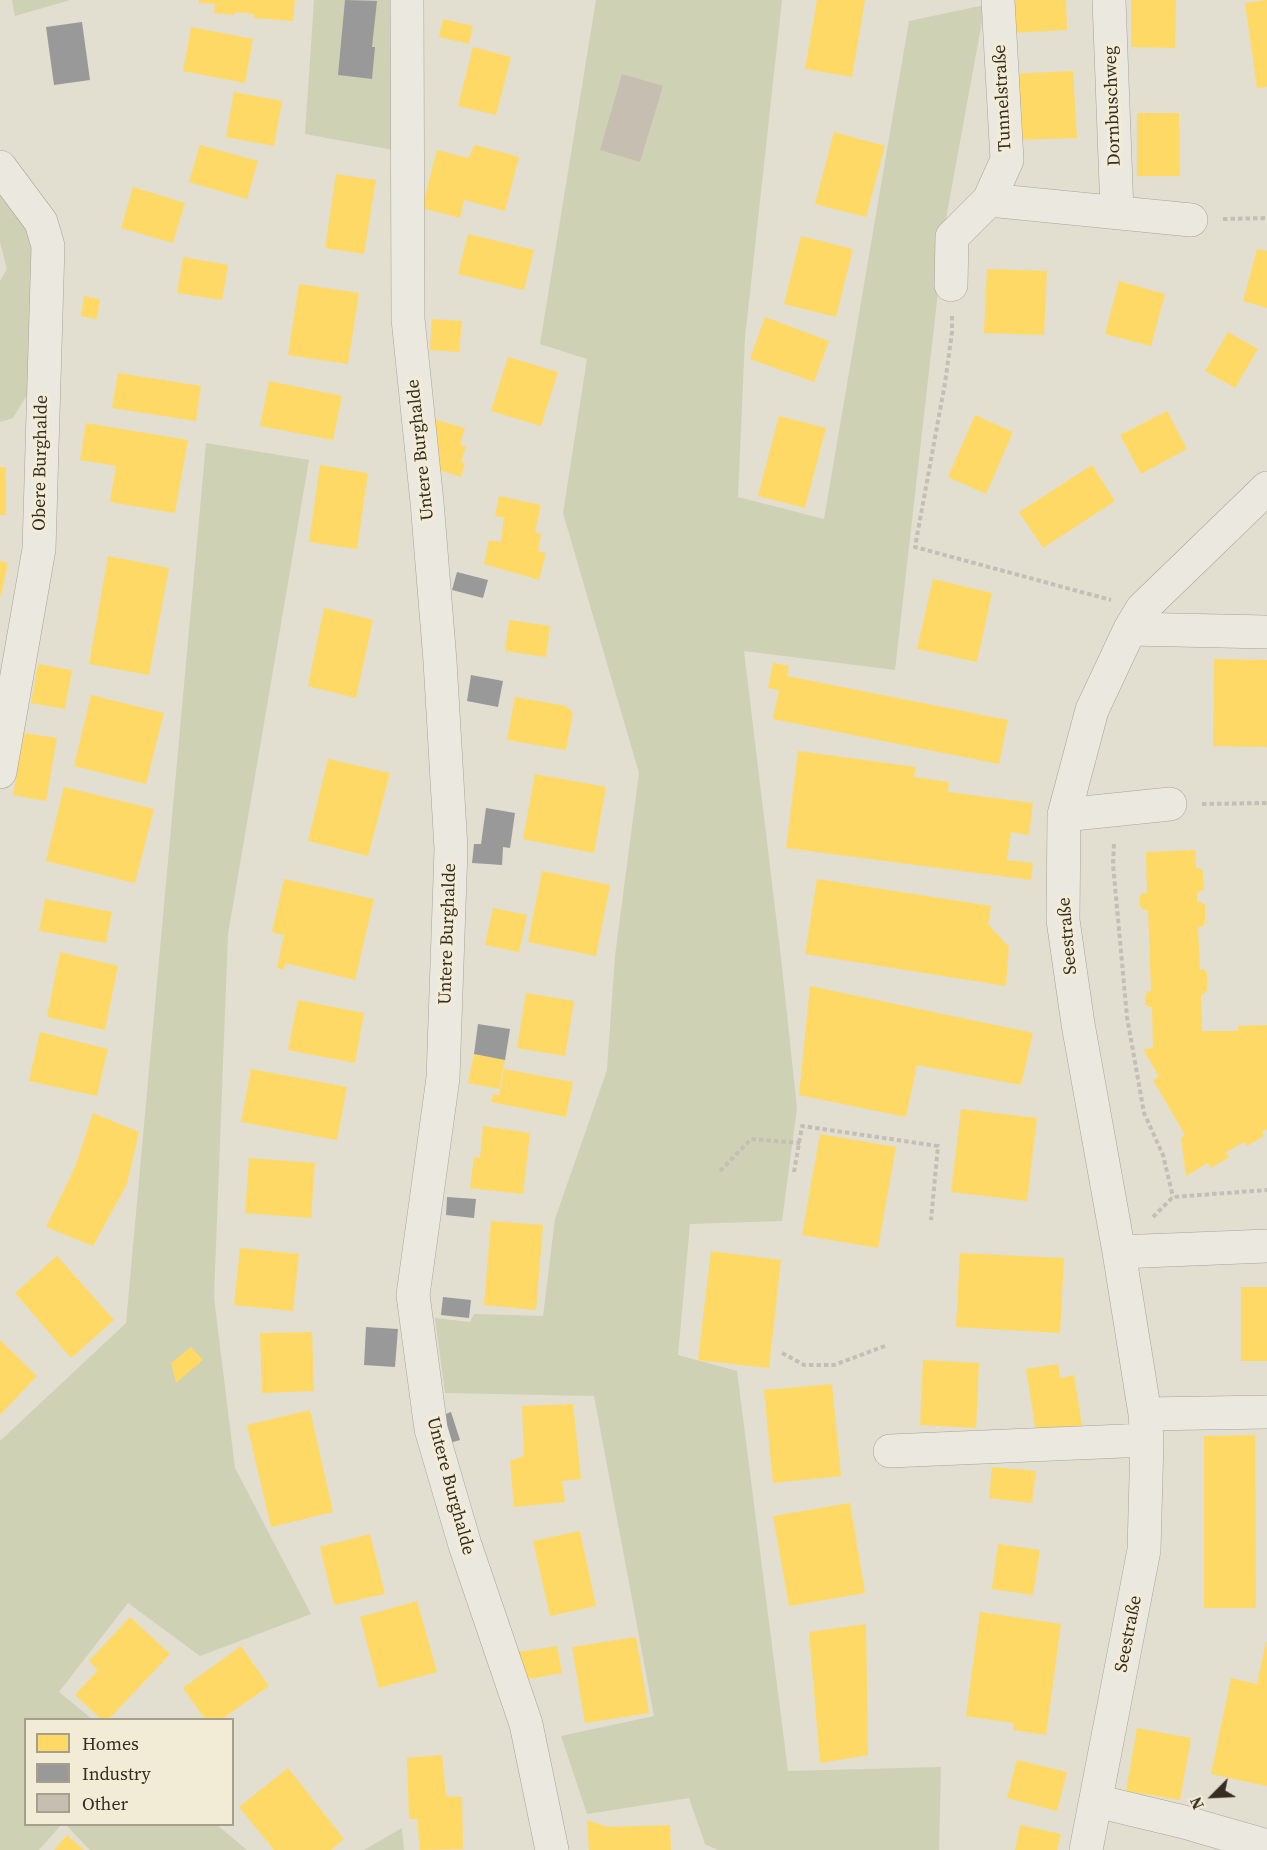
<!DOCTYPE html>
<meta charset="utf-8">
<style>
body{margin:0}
#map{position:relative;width:1267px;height:1850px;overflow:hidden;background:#e2ded0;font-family:"Source Serif 4",serif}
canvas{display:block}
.legend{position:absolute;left:24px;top:1718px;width:210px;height:108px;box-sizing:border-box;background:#f2ecd7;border:2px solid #a79f8e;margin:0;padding:8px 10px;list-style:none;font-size:18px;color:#362c21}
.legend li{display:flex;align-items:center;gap:12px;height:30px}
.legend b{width:30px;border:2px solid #a79f8e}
.north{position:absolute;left:1183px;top:1766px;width:60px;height:60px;-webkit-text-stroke:4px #f2ecd7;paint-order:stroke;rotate:246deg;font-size:16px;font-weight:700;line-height:24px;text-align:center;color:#362c21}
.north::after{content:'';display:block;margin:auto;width:21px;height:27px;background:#362c21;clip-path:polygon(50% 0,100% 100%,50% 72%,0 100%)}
</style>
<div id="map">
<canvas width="1267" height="1850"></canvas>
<ul class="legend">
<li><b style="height:16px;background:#ffd966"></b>Homes</li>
<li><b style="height:16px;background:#999"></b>Industry</li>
<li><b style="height:16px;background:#c6beb1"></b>Other</li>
</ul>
<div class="north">N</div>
</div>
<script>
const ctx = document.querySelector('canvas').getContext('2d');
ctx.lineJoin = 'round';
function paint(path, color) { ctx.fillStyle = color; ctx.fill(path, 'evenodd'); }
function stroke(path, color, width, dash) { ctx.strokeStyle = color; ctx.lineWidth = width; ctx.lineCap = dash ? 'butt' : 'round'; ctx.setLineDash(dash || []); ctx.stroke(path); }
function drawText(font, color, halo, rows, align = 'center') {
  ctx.font = font + ' "Source Serif 4",serif'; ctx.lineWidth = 6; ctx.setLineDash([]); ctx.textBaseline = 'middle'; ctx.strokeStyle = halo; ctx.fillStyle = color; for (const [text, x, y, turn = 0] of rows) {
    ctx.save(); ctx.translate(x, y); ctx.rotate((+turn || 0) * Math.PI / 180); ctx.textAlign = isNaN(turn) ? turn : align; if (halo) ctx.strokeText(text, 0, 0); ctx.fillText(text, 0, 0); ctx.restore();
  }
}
const green = new Path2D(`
 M12,0h58l-55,16z
 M314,0h80l5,151 -94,-17z
 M596,0h186l-37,338 -7,159 86,22 85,-498 76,-16 -38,208 -52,457 -151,-19 37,307 16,150 -15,113 -92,3 -12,131 59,16 51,400 153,-4 -2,83h-221l-13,-6 -16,-46 -102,16 -26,-78 93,-20 -60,-320 -149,-3 -10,-75 35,4 4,-8 69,2 12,-97 52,-149 8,-114 24,-183 -76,-260 24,-154 -47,-15z
 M0,192l27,21 11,60 -11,122 -14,23 -13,4v-141l7,-12 -7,-27z
 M206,443l103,17 -81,474 -14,364 21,170 76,146 -111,42 -72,-53 -69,89 33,27 -66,1v104l35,1 -22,25h-39v-409l126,-118z
 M66,1825h151l30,25h-157z
 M402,1828l2,22h-40z`);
const homes = new Path2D(`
 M199,0h96l-2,21 -39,-3v-4l-19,-2 -1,3 -20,-2 1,-9 -16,-1z
 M817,0h48l-13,77 -47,-8z
 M1008,0h58l1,30 -57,3z
 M1131,0h45l-1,48 -44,-1z
 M1267,0v87l-10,1 -12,-85z
 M443,19l30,7 -4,18 -30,-7z
 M191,27l62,12 -8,44 -62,-12z
 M473,47l38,10 -15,58 -38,-9z
 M1073,71l4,67 -62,2 -3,-66z
 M234,92l48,9 -8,45 -48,-9z
 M1137,113h42l1,63h-43z
 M834,132l51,14 -19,71 -51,-13z
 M200,145l58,16 -11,38 -58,-17z
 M475,145l44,12 -14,54 -41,-11 -4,18 -38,-10 15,-58 31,8z
 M336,174l40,6 -12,74 -39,-6z
 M133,187l52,16 -12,40 -52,-15z
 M468,234l66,16 -10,40 -66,-16z
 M801,236l52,13 -17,68 -52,-13z
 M1257,249l10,2v57l-24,-7z
 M183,257l45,8 -6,35 -45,-7z
 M987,269l60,2 -3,64 -60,-2z
 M1119,281l46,13 -14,52 -46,-12z
 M299,284l60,9 -11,71 -60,-9z
 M84,296l16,3 -3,20 -16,-3z
 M765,317l64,24 -15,41 -64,-23z
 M432,319l30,2 -3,31 -29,-2z
 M1228,332l30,17 -23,39 -30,-17z
 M508,357l50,15 -17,54 -50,-15z
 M118,373l83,13 -5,35 -84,-13z
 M269,381l73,15 -9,44 -73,-14z
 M1167,411l20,38 -46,25 -21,-39z
 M975,415l38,17 -27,62 -38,-17z
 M779,416l47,12 -21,80 -47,-12z
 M433,419l32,9 -5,17 6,1 -5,16 4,1 -4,14 -31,-10z
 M86,423l102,17 -13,73 -65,-11 6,-36 -36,-6z
 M320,465l48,8 -11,76 -48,-7z
 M1092,465l23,36 -72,47 -24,-36z
 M0,467h6v48h-6z
 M499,496l42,9 -6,27 6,2 -3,17 8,2 -7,27 -55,-16 5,-24 12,2 3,-25 -9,-1z
 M108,556l61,12 -20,107 -60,-11z
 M0,561l8,2 -7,32h-1z
 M933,579l59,14 -15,69 -60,-13z
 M324,608l49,12 -17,78 -48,-12z
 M509,620l41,6 -4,31 -41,-6z
 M1214,659l53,1v87l-54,-1z
 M773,663l16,3 -2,10 221,44 -9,44 -226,-45 6,-29 -11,-2z
 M38,664l34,6 -7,39 -34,-6z
 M91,695l73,18 -18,71 -72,-18z
 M515,697l51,9 7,7 -7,37 -59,-10z
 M24,733l33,5 -11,63 -33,-6z
 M798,751l118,16 -2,10 35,5 -1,10 85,11 -4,32 -18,-3 -4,28 26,3 -2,17 -245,-32z
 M328,759l62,14 -22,83 -60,-15z
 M535,774l71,13 -12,66 -71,-14z
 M64,787l90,22 -19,74 -89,-22z
 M1195,850l1,18h4l3,4 1,18 -7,3v9h4l4,3v18l-3,4h-4l2,42h3l4,4v17l-3,4 -3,1 1,36h36v-5l29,-1v104l-5,3 2,4 -17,10 -3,-4 -18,10 3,5 -18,11 -3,-5 -22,13 -5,-38 4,-3 -32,-55 6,-4 -16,-27 10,-1 -1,-41h-3l-4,-3v-8l3,-5h3l-3,-81h-4l-4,-3 -1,-10 4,-4h4l-1,-41z
 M542,871l68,14 -14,71 -68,-14z
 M284,879l90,20 -19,81 -70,-17 -1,7 -7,-2 7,-33 -12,-3z
 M817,879l174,27 -3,18 21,23 -3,39 -201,-32z
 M45,899l67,13 -6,31 -67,-12z
 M493,908l34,7 -8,37 -34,-7z
 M60,952l58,14 -13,64 -58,-13z
 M810,986l223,47 -12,52 -104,-20 -11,52 -107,-22z
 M526,993l48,8 -9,55 -48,-8z
 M298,1000l66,13 -9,50 -67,-13z
 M40,1032l68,17 -11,47 -68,-15z
 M474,1054l31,6 -6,29 -31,-6z
 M251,1069l96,18 -10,53 -96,-18z
 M504,1069l69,13 -7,35 -75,-15 2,-8 6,1z
 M961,1109l76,9 -10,83 -76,-9z
 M93,1113l46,19 -12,52 -34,62 -47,-19 29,-60z
 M483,1126l47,7 -7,61 -53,-6 4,-31 6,1z
 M820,1134l76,13 -18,101 -76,-13z
 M249,1158l66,5 -4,55 -66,-5z
 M491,1221l52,4 -7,85 -52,-5z
 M240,1248l59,6 -6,57 -59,-6z
 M711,1251l70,9 -12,108 -71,-8z
 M960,1253l104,5 -4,75 -104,-6z
 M57,1256l57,64 -43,38 -56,-65z
 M1241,1287h26v74h-26z
 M312,1332l2,59 -52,2 -2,-60z
 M0,1340l37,36 -37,39z
 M191,1347l12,13 -27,23 -5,-20z
 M923,1360l56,3 -3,65 -56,-3z
 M1058,1364l2,14 14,-3 8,51 -46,6 -10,-63z
 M832,1384l9,92 -68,7 -9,-93z
 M573,1404l8,75 -19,2 3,21 -51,5 -4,-46 14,-5 -2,-50z
 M310,1410l23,102 -62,15 -24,-102z
 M1255,1435l1,173h-52v-172z
 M992,1467l44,4 -4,32 -43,-5z
 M850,1503l15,90 -76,13 -16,-90z
 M580,1531l16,75 -46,10 -17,-75z
 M370,1534l15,60 -51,11 -14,-58z
 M998,1544l42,6 -7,45 -41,-6z
 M417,1601l20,71 -58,16 -19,-71z
 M980,1612l81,12 -15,111 -33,-5 1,-7 -48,-7z
 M130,1617l40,37 -61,65h-8l-26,-24 23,-25 -9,-9z
 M866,1624l2,131 -48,8 -11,-131z
 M636,1637l13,76 -64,10 -13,-76z
 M1266,1642h1v144l-56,-12 20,-96 26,6z
 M241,1646l28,40 -47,33h-17l-22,-31z
 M557,1646l5,27 -39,7 -5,-28z
 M1137,1728l54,10 -11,62 -54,-9z
 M442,1755l4,41 16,1 1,52 -43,1 -3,-31h-8l-2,-61z
 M1017,1760l50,12 -10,39 -50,-13z
 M288,1768l56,71 -13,11h-57l-35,-43z
 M587,1820l21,7 62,-2 1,25h-82z
 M1020,1825l41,9 -4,16h-42z
 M67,1835l17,15h-30z`);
const industry = new Path2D(`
 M345,0l32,1 -5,46h3l-3,32 -34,-4z
 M82,22l8,58 -36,5 -8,-58z
 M457,572l31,8 -5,18 -31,-8z
 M471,675l32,6 -5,26 -31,-6z
 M486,808l29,5 -5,35 -7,-1 -1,18 -30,-2 2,-19h7z
 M478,1024l32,5 -5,31 -31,-6z
 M447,1197l29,2 -2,19 -28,-3z
 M443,1297l28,3 -2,18 -28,-3z
 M366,1327l32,2 -3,38 -31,-2z
 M451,1412l9,28 -14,4 -8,-27z`);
const building = new Path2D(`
 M622,74l41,12 -23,76 -40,-12z`);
const path = new Path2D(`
 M1223,219l44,-1
 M952,316v16l-7,51 -30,164 196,53
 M1202,804l65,-1
 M1114,844l-1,20 14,153 17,96 19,42 10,42
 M720,1171l31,-32 49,4
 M794,1172l8,-46 136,20 -7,74
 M1153,1217l20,-20 94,-7
 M782,1353l22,12h30l51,-19`);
const minor = new Path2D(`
 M407,0l1,319 19,183 13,159 11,188 -8,229 -30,217 18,134 34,116 61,179 26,126
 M1109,0l8,212
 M0,167l41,55 7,24 -9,303 -39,223
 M989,200l202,20
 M951,285l1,-48 37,-37 18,-40 -9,-160
 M1130,629l137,3
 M1064,815l106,-11
 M1119,1252l148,-6
 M1145,1414l122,-2
 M890,1451l257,-11
 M1096,1801l88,21 83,24
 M1086,1850l58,-300 3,-110 -2,-26 -26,-162 -41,-228 -15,-104 1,-105 28,-105 38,-81 12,-20 125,-121`);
const streetNames = [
 ["Tunnelstraße",1003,98,-93],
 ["Dornbuschweg",1113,106,-92],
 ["Untere Burghalde",421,450,-96],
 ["Obere Burghalde",41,463,-89],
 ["Untere Burghalde",448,934,-88],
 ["Seestraße",1068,936,-95],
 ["Untere Burghalde",450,1486,75],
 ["Seestraße",1129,1634,-79]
];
paint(green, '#cfd1b4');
paint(homes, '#ffd966');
paint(industry, '#999');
paint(building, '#c6beb1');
stroke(minor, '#a8a398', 34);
stroke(path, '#c3bfb7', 4, [4.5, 3]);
stroke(minor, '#ebe8e0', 33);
drawText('18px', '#362c21', '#f2ecd7', streetNames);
</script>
